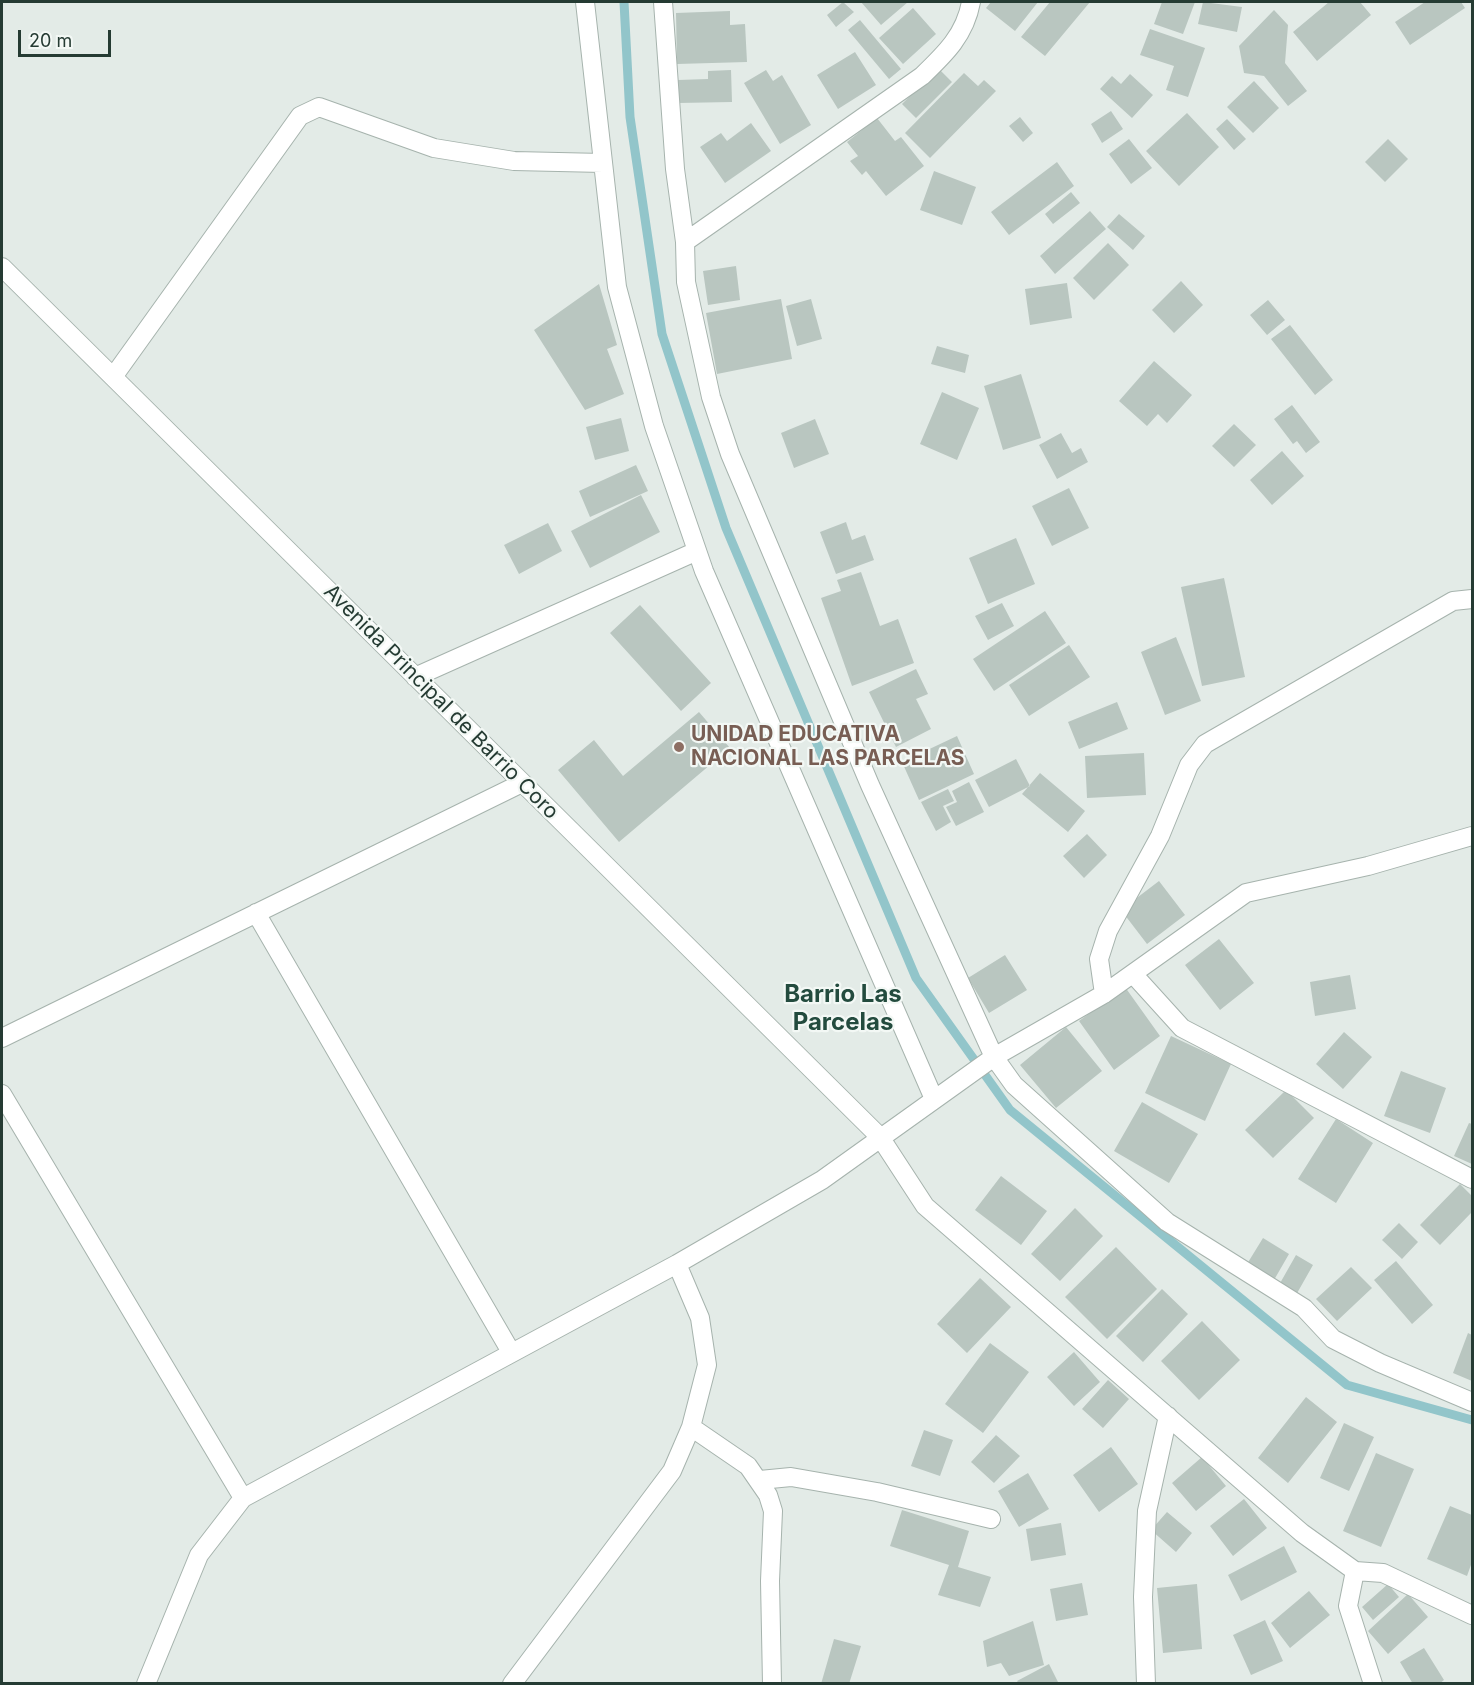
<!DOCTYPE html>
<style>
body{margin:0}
#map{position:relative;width:1474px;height:1685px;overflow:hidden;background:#e3ebe7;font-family:Inter,sans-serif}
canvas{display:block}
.frame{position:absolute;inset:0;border:3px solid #253b33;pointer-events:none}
.scale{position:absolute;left:18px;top:30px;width:93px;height:27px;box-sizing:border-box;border:3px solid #253b33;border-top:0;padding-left:8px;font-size:18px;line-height:21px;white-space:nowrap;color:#253b33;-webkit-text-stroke:4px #f3f8f5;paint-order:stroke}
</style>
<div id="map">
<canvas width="1474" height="1685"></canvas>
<div class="frame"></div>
<div class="scale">20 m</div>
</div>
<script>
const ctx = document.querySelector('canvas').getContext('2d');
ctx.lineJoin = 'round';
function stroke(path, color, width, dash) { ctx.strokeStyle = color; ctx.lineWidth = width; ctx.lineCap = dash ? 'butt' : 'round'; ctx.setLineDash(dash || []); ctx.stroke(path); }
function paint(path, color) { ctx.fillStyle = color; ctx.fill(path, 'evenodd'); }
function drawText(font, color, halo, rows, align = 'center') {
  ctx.font = font + ' Inter,sans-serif'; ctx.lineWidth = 4.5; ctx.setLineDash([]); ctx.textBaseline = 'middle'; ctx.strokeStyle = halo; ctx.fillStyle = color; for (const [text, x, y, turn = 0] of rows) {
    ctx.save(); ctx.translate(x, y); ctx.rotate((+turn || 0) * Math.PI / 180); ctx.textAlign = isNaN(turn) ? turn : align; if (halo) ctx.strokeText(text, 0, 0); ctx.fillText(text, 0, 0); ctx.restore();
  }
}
const stream = new Path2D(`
 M624,2l6,115 32,217 64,194 190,450 94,132 337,275 125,35`);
const building = new Path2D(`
 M843,2l11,10 -18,15 -9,-12z
 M861,2h47l-27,23z
 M991,2h47l-23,29 -29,-23z
 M1050,2h40l-45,54 -24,-19z
 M1162,2h33l-12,32 -29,-10z
 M1203,2l39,5 -5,25 -39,-8z
 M1329,2h31l11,13 -54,46 -24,-29z
 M1425,2h36l4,6 -55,37 -15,-23z
 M913,8l23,26 -33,30 -24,-26z
 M1274,10l14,15 -3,38 22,28 -19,15 -24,-30 -20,-3 -5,-27z
 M730,11v14l15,-1 2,38 -70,2 -1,-51z
 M860,20l41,49 -12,10 -41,-49z
 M1150,29l55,19 -17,49 -22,-7 8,-24 -34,-11z
 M855,52l21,33 -38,24 -21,-34z
 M938,68l14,14 -36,36 -14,-14z
 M731,70l1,32 -54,1v-23l30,-1v-8z
 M766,70l7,11 9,-6 29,50 -31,19 -36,-61z
 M964,73l14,13 6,-6 12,11 -66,67 -25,-25z
 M1130,74l23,21 -21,23 -32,-29 12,-13 9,8z
 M1254,81l25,27 -26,25 -26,-26z
 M1111,111l12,18 -21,14 -11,-19z
 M1187,113l32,34 -40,39 -33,-35z
 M1020,117l13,16 -10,9 -14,-16z
 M877,118l18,23 6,-4 23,29 -38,30 -20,-25 -4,4 -12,-14 8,-5 -11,-14z
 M1227,119l19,20 -12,11 -18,-21z
 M751,123l20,28 -46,32 -25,-36 21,-14 6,8z
 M1129,139l23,29 -21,16 -22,-30z
 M1388,139l20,20 -23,23 -20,-20z
 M1057,162l17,24 -65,49 -18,-23z
 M934,171l42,16 -14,38 -42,-15z
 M1071,192l9,11 -27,21 -8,-10z
 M1090,211l16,18 -51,45 -15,-18z
 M1119,214l26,22 -12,14 -26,-23z
 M1108,243l21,22 -35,35 -21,-22z
 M736,266l4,34 -32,5 -5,-34z
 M1181,281l22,24 -29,28 -22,-23z
 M1067,283l5,35 -42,7 -5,-36z
 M599,284l18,61 -10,4 17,45 -39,16 -51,-80z
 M781,299l11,60 -75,15 -11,-61z
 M811,299l11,40 -25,7 -11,-40z
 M1268,300l17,20 -18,15 -17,-20z
 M1290,325l43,55 -18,15 -44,-56z
 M937,346l32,9 -4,18 -34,-9z
 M1154,361l38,34 -25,28 -9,-9 -11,12 -28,-25z
 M1021,374l20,64 -38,12 -19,-64z
 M942,392l37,16 -22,52 -37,-16z
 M1292,405l28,37 -14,11 -9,-12 -4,3 -19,-25z
 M621,418l8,33 -34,9 -9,-33z
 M815,419l14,35 -35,14 -13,-35z
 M1234,424l22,21 -22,22 -22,-21z
 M1061,433l11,20 9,-5 7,14 -31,17 -18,-34z
 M1282,451l22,25 -32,29 -22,-25z
 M636,465l12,26 -58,26 -11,-26z
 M1069,488l20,40 -37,18 -20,-40z
 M641,495l19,37 -70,36 -19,-37z
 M846,522l6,18 13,-5 9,25 -38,14 -16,-42z
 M548,523l14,28 -43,23 -15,-29z
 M1016,538l19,46 -47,20 -19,-46z
 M861,572l19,54 18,-7 16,44 -62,23 -31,-88 20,-7 -4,-11z
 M1224,578l21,99 -43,9 -21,-99z
 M1002,603l12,23 -26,14 -13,-24z
 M640,605l71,78 -30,28 -71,-78z
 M1045,611l21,32 -72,48 -21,-32z
 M1176,637l25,64 -36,14 -24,-63z
 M1069,645l21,32 -61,39 -20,-31z
 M916,669l12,25 -12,5 15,30 -35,18 -27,-55z
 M1117,702l11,27 -49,20 -11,-27z
 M699,712l31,36 -111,94 -61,-72 36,-30 29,36z
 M957,736l17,38 -55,26 -17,-38z
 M1144,753l2,42 -59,3 -2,-42z
 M1016,759l14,27 -41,21 -14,-27z
 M1040,773l45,38 -17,21 -46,-38z
 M969,782l15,30 -28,14 -10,-19 11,-5 -5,-11z
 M948,789l6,12 -11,5 8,16 -15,9 -15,-29z
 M1087,834l20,21 -23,23 -21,-22z
 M1159,881l26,34 -38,29 -26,-34z
 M1219,939l35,44 -34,27 -35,-45z
 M1005,955l22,35 -38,23 -21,-35z
 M1350,975l6,34 -41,7 -5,-34z
 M1125,987l35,49 -46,34 -35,-49z
 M1066,1027l36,44 -46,37 -36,-43z
 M1344,1032l28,25 -29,32 -27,-25z
 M1171,1036l60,28 -26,57 -60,-28z
 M1401,1071l45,17 -16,45 -46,-17z
 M1286,1090l28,28 -41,40 -28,-28z
 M1142,1102l56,32 -29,49 -55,-32z
 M1336,1119l37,24 -37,60 -38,-24z
 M1469,1123l3,1v40l-18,-8z
 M1001,1176l46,35 -26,34 -46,-35z
 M1460,1184l12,12v16l-32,33 -20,-20z
 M1075,1208l28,28 -43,45 -29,-27z
 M1399,1223l19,19 -16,17 -20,-19z
 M1263,1238l26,16 -15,26 -27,-16z
 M1116,1247l41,42 -50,50 -42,-42z
 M1296,1255l17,10 -17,30 -17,-10z
 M1396,1261l37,44 -21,19 -38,-44z
 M1351,1267l21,21 -35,33 -21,-22z
 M980,1278l31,29 -44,46 -30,-29z
 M1162,1289l26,25 -45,48 -27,-26z
 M1202,1321l38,39 -41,40 -38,-39z
 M1468,1333l4,2v46l-19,-8z
 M990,1343l39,29 -46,61 -38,-29z
 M1074,1352l26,30 -26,24 -27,-29z
 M1108,1380l21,19 -26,29 -21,-19z
 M1306,1397l31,25 -49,61 -30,-25z
 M1344,1423l30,14 -25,54 -29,-13z
 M924,1430l29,10 -13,36 -29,-10z
 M996,1435l24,21 -26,27 -23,-21z
 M1111,1447l27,37 -39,28 -26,-37z
 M1376,1453l38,16 -33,78 -38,-16z
 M1202,1457l24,29 -30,25 -24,-28z
 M1028,1473l21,36 -30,18 -21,-36z
 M1244,1499l23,29 -34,28 -23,-30z
 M1450,1506l22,9v47l-5,14 -40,-17z
 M902,1510l67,21 -11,36 33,10 -11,30 -42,-12 11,-30 -59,-19z
 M1167,1512l25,21 -16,19 -25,-22z
 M1061,1523l5,32 -35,6 -5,-32z
 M1284,1546l13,26 -56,29 -13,-26z
 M1082,1583l6,32 -32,6 -6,-32z
 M1197,1584l5,65 -39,4 -6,-65z
 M1388,1584l11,13 -26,23 -11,-13z
 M1309,1591l21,24 -40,33 -19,-25z
 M1408,1594l20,23 -40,37 -20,-23z
 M1265,1620l18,41 -32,14 -18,-40z
 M1033,1621l11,44 -35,11 -8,-13 -14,4 -4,-26z
 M834,1639l27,7 -12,38h-28z
 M1424,1648l20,32 -5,4h-26l-13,-22z
 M1049,1664l10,20h-40l-2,-3z`);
const minor = new Path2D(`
 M585,2l32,285 37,139 50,145 230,528
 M663,2l12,167 10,73 1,40 25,115 19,57 140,331 124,272 20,28 153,137 137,86 29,31 47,24 92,39
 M685,242l237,-166c23,-22 43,-41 49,-74
 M2,267l878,870 45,69 377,327 53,38 28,2 89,42
 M113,377l187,-261 19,-9 115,41 80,13 89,2
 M415,677l282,-126
 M256,913l255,439
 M1133,974l49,54 290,151
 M1104,994l-5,-35 9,-28 52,-95 29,-71 16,-21 248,-143 19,-2
 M2,1038l520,-255
 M2,1094l241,404
 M691,1427l57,39 20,29 5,16 -3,70 2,103
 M760,1480l31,-3 86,15 114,27
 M1355,1571l-7,35 25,78
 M146,1684l53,-129 44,-57 434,-234 145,-84 172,-123 110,-63 142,-101 122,-27 104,-30
 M512,1684l160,-213 19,-44 16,-62 -7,-47 -23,-54
 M1146,1684l-3,-87 4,-86 21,-95`);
const markers = [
 [679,747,6,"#8d6e63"]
];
const streetNames = [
 ["Avenida Principal de Barrio Coro",441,702,45]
];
const educationNames = [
 ["UNIDAD EDUCATIVA",691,735],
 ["NACIONAL LAS PARCELAS",691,759]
];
const quarterNames = [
 ["Barrio Las",843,995],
 ["Parcelas",843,1023]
];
stroke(stream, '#92c5ca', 9);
paint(building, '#b9c6c0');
stroke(minor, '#a6b3ad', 20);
stroke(minor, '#fff', 18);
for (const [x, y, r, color] of markers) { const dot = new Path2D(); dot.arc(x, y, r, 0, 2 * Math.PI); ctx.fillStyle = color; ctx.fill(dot); stroke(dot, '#f3f8f5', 2); }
drawText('21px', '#253b33', '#f3f8f5', streetNames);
drawText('bold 21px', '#785e54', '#f3f8f5', educationNames, 'left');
drawText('bold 24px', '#234b3e', '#f3f8f5', quarterNames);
</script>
